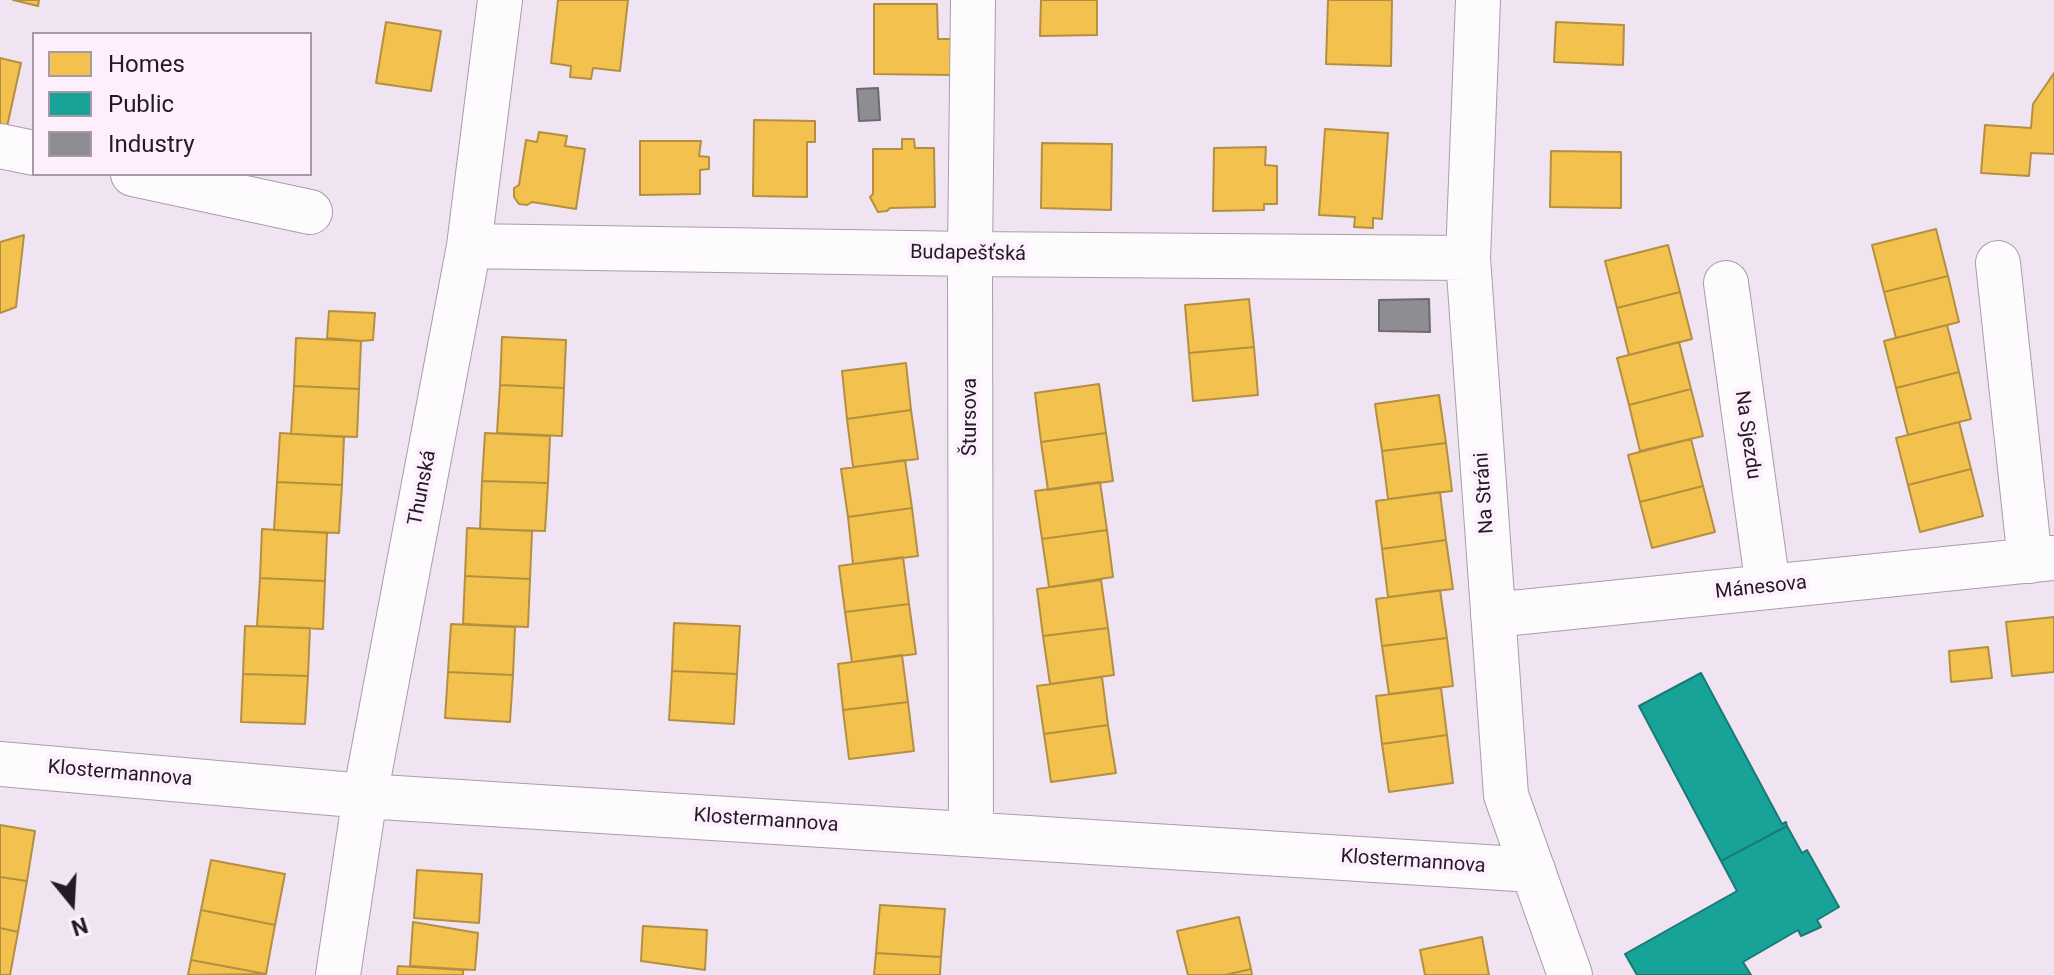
<!DOCTYPE html>
<meta charset="utf-8">
<style>
body{margin:0}
#map{position:relative;width:2054px;height:975px;overflow:hidden;background:#f1e4f2;font-family:Roboto,sans-serif}
canvas{display:block}
.legend{position:absolute;left:32px;top:32px;width:280px;height:144px;box-sizing:border-box;background:#feeffe;border:2px solid #a69aa6;margin:0;padding:10px 14px;list-style:none;font-size:24px;color:#231a23}
.legend li{display:flex;align-items:center;gap:16px;height:40px}
.legend b{width:40px;border:2px solid #a69aa6}
.north{position:absolute;left:32px;top:863px;width:80px;height:80px;-webkit-text-stroke:6px #feeffe;paint-order:stroke;rotate:162deg;font-size:22px;font-weight:700;line-height:32px;text-align:center;color:#231a23}
.north::after{content:'';display:block;margin:auto;width:28px;height:36px;background:#231a23;clip-path:polygon(50% 0,100% 100%,50% 72%,0 100%)}
</style>
<div id="map">
<canvas width="2054" height="975"></canvas>
<ul class="legend">
<li><b style="height:22px;background:#f2c14e"></b>Homes</li>
<li><b style="height:22px;background:#17a398"></b>Public</li>
<li><b style="height:22px;background:#8d8d92"></b>Industry</li>
</ul>
<div class="north">N</div>
</div>
<script>
const ctx = document.querySelector('canvas').getContext('2d');
ctx.lineJoin = 'round';
function paint(path, color) { ctx.fillStyle = color; ctx.fill(path, 'evenodd'); }
function stroke(path, color, width, dash) { ctx.strokeStyle = color; ctx.lineWidth = width; ctx.lineCap = dash ? 'butt' : 'round'; ctx.setLineDash(dash || []); ctx.stroke(path); }
function drawText(font, color, halo, rows, align = 'center') {
  ctx.font = font + ' Roboto,sans-serif'; ctx.lineWidth = 8; ctx.setLineDash([]); ctx.textBaseline = 'middle'; ctx.strokeStyle = halo; ctx.fillStyle = color; for (const [text, x, y, turn = 0] of rows) {
    ctx.save(); ctx.translate(x, y); ctx.rotate((+turn || 0) * Math.PI / 180); ctx.textAlign = isNaN(turn) ? turn : align; if (halo) ctx.strokeText(text, 0, 0); ctx.fillText(text, 0, 0); ctx.restore();
  }
}
const homes = new Path2D(`
 M13,0h26l-1,6z
 M558,0h70l-8,71 -27,-3 -2,11 -21,-2 1,-11 -20,-3z
 M1041,0h56v35l-57,1z
 M1328,0h64l-1,66 -65,-2z
 M874,4h63l1,35h14l1,36 -79,-1z
 M386,22l55,9 -10,60 -55,-8z
 M1556,22l68,3 -1,40 -69,-3z
 M0,58l21,5 -14,64 -7,-2z
 M2054,73v81l-23,-1 -2,23 -48,-3 4,-48 46,3 2,-24z
 M754,120l61,1v21h-8v55l-54,-1z
 M1325,129l63,4 -6,86 -9,-1v10l-19,-1 1,-10 -36,-2z
 M539,132l28,4 -2,10 20,3 -9,60 -44,-7 -5,3 -8,-1 -5,-7v-9l5,-3 7,-45 11,2z
 M902,139h12l1,9h19l1,59 -45,1 -3,3 -9,1 -8,-15 3,-3v-45h29z
 M640,141h61l-2,15 10,1v12l-9,1v24l-60,1z
 M1042,143l70,1 -1,66 -70,-2z
 M1266,147l-1,18 12,1v38h-13v6l-51,1 1,-63z
 M1551,151l70,1v56l-71,-1z
 M1936,229l12,47 -64,16 -12,-47z
 M24,235l-8,72 -16,6v-71z
 M1668,245l12,47 -63,16 -12,-47z
 M1948,276l11,46 -63,16 -12,-46z
 M1680,292l12,47 -63,16 -12,-47z
 M1249,299l5,48 -65,6 -4,-48z
 M329,311l46,2 -2,27 -12,1 -34,-3z
 M1947,325l12,47 -63,16 -12,-47z
 M502,337l64,3 -2,48 -64,-3z
 M296,338l65,3 -2,48 -65,-3z
 M1679,342l12,47 -62,16 -12,-47z
 M1254,347l4,48 -65,6 -4,-48z
 M906,363l5,47 -64,9 -5,-48z
 M1959,372l12,47 -63,16 -12,-47z
 M1099,384l7,49 -65,9 -6,-49z
 M500,385l64,3 -2,48 -65,-3z
 M294,386l65,3 -2,48 -66,-3z
 M1691,389l12,47 -63,15 -11,-46z
 M1439,395l7,48 -64,8 -7,-47z
 M911,410l7,49 -65,8 -6,-48z
 M1959,422l12,47 -63,16 -12,-47z
 M280,433l64,4 -2,48 -65,-3z
 M485,433l65,3 -2,47 -66,-2z
 M1106,433l7,48 -65,9 -7,-48z
 M1691,439l12,47 -63,16 -12,-47z
 M1446,443l6,48 -64,8 -6,-48z
 M905,460l7,48 -64,9 -7,-48z
 M1971,469l12,47 -63,16 -12,-47z
 M482,481l66,2 -3,48 -65,-2z
 M277,482l65,3 -3,48 -65,-3z
 M1100,482l7,48 -65,9 -7,-48z
 M1703,486l12,46 -63,16 -12,-46z
 M1440,492l6,48 -64,9 -6,-48z
 M912,508l6,48 -65,8 -5,-47z
 M467,528l65,3 -2,48 -65,-3z
 M262,529l65,4 -2,48 -65,-3z
 M1107,530l6,47 -64,10 -7,-48z
 M1446,540l7,49 -65,8 -6,-48z
 M903,557l6,47 -64,8 -6,-46z
 M465,576l65,3 -2,48 -65,-3z
 M260,578l65,3 -2,48 -66,-3z
 M1101,580l7,48 -65,8 -6,-47z
 M1440,590l7,48 -65,8 -6,-47z
 M909,604l7,50 -64,8 -7,-50z
 M2054,617v55l-42,4 -6,-54z
 M674,623l66,3 -3,48 -65,-3z
 M451,624l64,3 -2,48 -65,-3z
 M245,626l65,2 -2,48 -65,-2z
 M1108,628l6,47 -64,9 -7,-48z
 M1447,638l6,48 -64,8 -7,-48z
 M1988,647l4,31 -41,4 -2,-31z
 M902,655l6,47 -65,8 -5,-46z
 M672,671l65,3 -3,50 -65,-4z
 M448,672l65,3 -3,47 -65,-4z
 M243,674l65,2 -3,48 -64,-2z
 M1102,677l6,48 -64,9 -7,-48z
 M1441,688l6,47 -65,9 -6,-48z
 M908,702l6,49 -65,8 -6,-49z
 M1108,725l8,48 -65,9 -7,-48z
 M1447,735l6,48 -64,9 -7,-48z
 M0,825l35,6 -8,50 -27,-4z
 M211,860l74,14 -10,51 -74,-15z
 M417,870l65,4 -3,49 -65,-5z
 M0,877l27,4 -9,51 -18,-4z
 M880,905l65,4 -4,48 -65,-4z
 M201,910l74,15 -9,49 -75,-14z
 M1239,917l12,52 -26,6h-37l-11,-44z
 M413,922l65,11 -3,37 -65,-4z
 M643,926l64,4 -2,40 -64,-9z
 M0,928l18,4 -8,43h-10z
 M1482,937l7,38h-64l-5,-25z
 M876,953l65,4 -1,18h-66z
 M191,960l75,14 -78,1z
 M398,966l65,4v5h-66z
 M1251,969l1,6h-27z`);
const public = new Path2D(`
 M1701,673l81,151 4,-2 1,4 -66,35 -82,-155z
 M1787,826l15,27 5,-3 32,57 -22,13 4,7 -20,9 -3,-6 -55,32 8,13h-114l-12,-21 112,-63 -16,-30z`);
const industry = new Path2D(`
 M878,88l2,32 -21,1 -2,-32z
 M1429,299l1,33 -51,-1v-31z`);
const minor = new Path2D(`
 M1478,0l-10,258 38,537 64,180
 M0,146l34,7
 M133,174l177,38
 M469,246l501,8 498,4
 M1998,263l32,298
 M1726,283l42,304
 M1493,615l561,-57
 M0,764l365,32 1168,74
 M971,834l-1,-580 3,-254
 M338,975l27,-179 104,-550 31,-246`);
const streetNames = [
 ["Budapešťská",968,254,1],
 ["Štursova",971,417,-90],
 ["Na Sjezdu",1747,435,82],
 ["Thunská",423,488,-79],
 ["Na Stráni",1485,493,-94],
 ["Mánesova",1761,588,-6],
 ["Klostermannova",120,774,5],
 ["Klostermannova",766,821,4],
 ["Klostermannova",1413,862,4]
];
paint(homes, '#f2c14e');
stroke(homes, '#b48f41', 2);
paint(public, '#17a398');
stroke(public, '#1b7a75', 2);
paint(industry, '#8d8d92');
stroke(industry, '#6d6a71', 2);
stroke(minor, '#a89ea8', 46);
stroke(minor, '#fdfbfd', 44);
drawText('20px', '#231a23', '#feeffe', streetNames);
</script>
